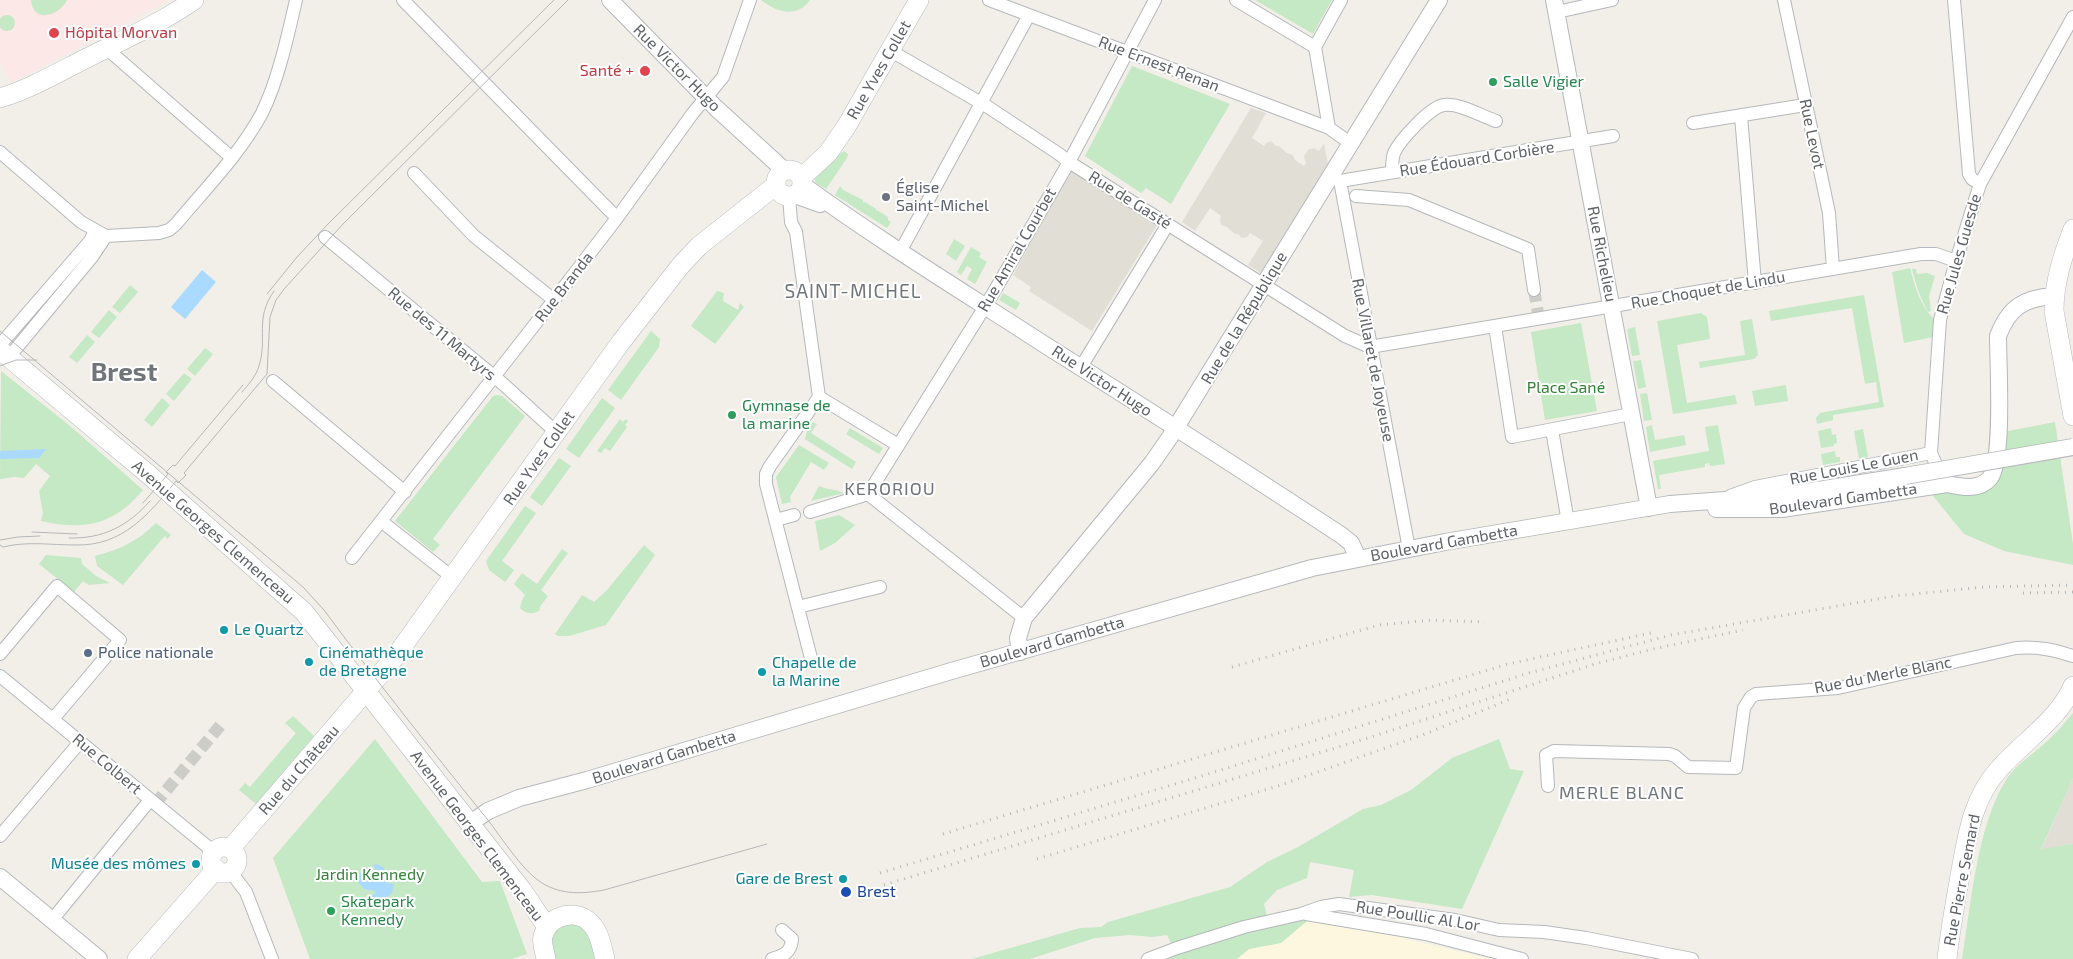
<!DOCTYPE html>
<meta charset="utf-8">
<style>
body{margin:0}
canvas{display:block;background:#f1efe8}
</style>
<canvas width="2073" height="959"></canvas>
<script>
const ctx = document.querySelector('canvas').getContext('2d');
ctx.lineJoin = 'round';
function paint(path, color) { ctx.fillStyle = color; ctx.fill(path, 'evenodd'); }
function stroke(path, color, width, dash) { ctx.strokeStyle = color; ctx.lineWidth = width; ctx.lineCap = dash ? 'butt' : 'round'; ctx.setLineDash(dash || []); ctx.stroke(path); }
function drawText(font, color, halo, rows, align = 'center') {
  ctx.font = font + ' "Exo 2",sans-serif'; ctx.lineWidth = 4; ctx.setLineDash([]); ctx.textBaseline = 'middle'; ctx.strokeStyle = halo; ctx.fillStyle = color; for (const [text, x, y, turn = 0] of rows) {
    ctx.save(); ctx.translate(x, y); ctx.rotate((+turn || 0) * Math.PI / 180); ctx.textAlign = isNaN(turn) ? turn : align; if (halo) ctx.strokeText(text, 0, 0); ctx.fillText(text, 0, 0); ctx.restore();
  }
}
const commercial = new Path2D(`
 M1307,921l84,14 100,24h-254l12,-10 32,-6z`);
const education = new Path2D(`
 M1251,108l15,5 -14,25 12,8 2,-3 5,-2 5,5h3l8,7 6,2 2,5 9,6 2,-3 -2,-7 4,-6 6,-2 5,3 5,-8 4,22 -67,108 -13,-8 15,-24 -13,-8 -3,4 -5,1 -4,-4h-3l-8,-7 -6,-2 -1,-6 1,-3 -11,-8 -15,23 -13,-9z
 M1071,170l86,55 -65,106 -63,-40 2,-4 -18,-12z
 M2073,778v66l-32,6z`);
const medical = new Path2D(`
 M0,0h169l-157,83 -12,-19z`);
const green = new Path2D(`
 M31,0h36c-8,16 -34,24 -36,0z
 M761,0h49c-14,19 -33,12 -49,0z
 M1255,0h77l-19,34z
 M-1 23a8 8 0 1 1 16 0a8 8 0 1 1-16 0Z
 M1132,66l98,38 -59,100 -25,-16 -5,5 -56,-37z
 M844,151l4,3 -1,4 -21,31 -10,-6 -3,-8z
 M840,186l3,4 20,10v3l2,-1 11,7v2l1,-1 11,7v3l3,2 -4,6 -52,-33z
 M954,239l11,7 -9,15 -10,-7z
 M971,247l10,6 -2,4 8,5 -12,22 -8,-5 5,-10 -5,-3 -6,9 -4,-3z
 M1910,268c5,19 10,37 23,50v19l-29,6 -12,-71z
 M1912,269h4l1,5 10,-1 8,3 -6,20 2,15 -3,1c-8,-14 -12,-28 -16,-43z
 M130,285l8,7 -18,21 -8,-6z
 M717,291l7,2 -1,8 15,9 2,-7 4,4 -29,37 -24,-18z
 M1003,293l17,10 -4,7 -17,-10z
 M1864,295l20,112 -51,8v5l-16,4 -1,-6 4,-5 59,-11 -3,-20 -11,2 -13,-76 -81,13 -2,-10z
 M109,310l8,7 -18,21 -8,-6z
 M1701,313l6,4 3,22 -33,6 10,58 48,-8 2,9 -64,10 -16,-93z
 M1752,319l6,36 -4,4 -54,9 -1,-6 46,-7 -5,-34z
 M1581,323l16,88 -52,9 -14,-88z
 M1635,327l5,28 -8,1 -5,-27z
 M651,331l9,8 -1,8 -38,53 -13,-10z
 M87,335l8,7 -18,21 -8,-6z
 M205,348l8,6 -18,22 -8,-7z
 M1641,360l5,27 -8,2 -5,-28z
 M1,371l68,54 74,65c-29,35 -59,41 -102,31l2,-8 -4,-22 11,-15 -14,-12 -12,14 -9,-1 -15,2z
 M184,373l8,6 -18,22 -8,-7z
 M1786,385l2,16 -33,5 -3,-15z
 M1647,393l5,27 -8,1 -4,-27z
 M497,395l5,1 23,20 -92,123 7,6 -7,7 -38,-31 98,-125z
 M162,398l8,7 -18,22 -8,-7z
 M602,398l13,10 -36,50 -13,-9z
 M620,419l3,3 3,-3 2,2 -3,4 2,2 -17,24 -5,-3 -4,5 -4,-2z
 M813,422l4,2 -6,9 45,29 -4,7 -47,-30 2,-8z
 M2055,422l18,122v21l-69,-14 -40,-17 -31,-38 1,-6c10,1 21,5 31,5 40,2 35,-34 38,-63z
 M1652,425l3,15 29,-5 2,10 -36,7 -4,-25z
 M1718,425l7,39 -15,2 -1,-3 -4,1v3l-46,8 2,14h-3l-5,-28 56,-10 -4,-24z
 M850,428l33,20 -4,6 -33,-20z
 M1831,428l1,7 4,-1 1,9 -3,1v2l-13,2 -3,-17z
 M1863,429l5,28 -9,2 -5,-28z
 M799,445l30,18 -5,7 -13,-8 -21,35 1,5 -9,2 -6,-27z
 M1835,451l1,6h4v5l-17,3 -2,-11z
 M559,458l12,8 -29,40 -12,-9z
 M819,486c8,4 17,3 25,7l-33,8z
 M525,506l11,7 -34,48 12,9 -9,12 -16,-12 -3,-9z
 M839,515l16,10 -20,18 -15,8 -5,-30z
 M156,523l15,12 -4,4 -2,-3 -3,3 -39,46 -26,-19 -2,-10c24,-6 43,-15 61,-33z
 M644,545l11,10 -49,70 -37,11h-11l-3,-2 27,-39 12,7 13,-12z
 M562,549l6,4 -27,37 7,6 -9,12 1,2c-7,5 -14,4 -20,-2l2,-8 3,-5 -11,-11 8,-11 15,11z
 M46,555l35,3 1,6 14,12 14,7 -21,2 -6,-4 -9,11 -35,-28z
 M2073,713v65l-32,71 32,-5v115h-111c9,-54 15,-136 46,-182 9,-13 27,-24 39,-36 10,-8 18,-19 26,-28z
 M293,716l21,20 -58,68 -17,-14 6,-7 5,4 46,-54 -11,-10z
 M375,739l107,143 18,-1 27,73 -15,5h-202l-37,-101z
 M1499,739l11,30 14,2 -62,138 -90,-14 -23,2 5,-27 -44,-8 -3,16 -30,12 -13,14 5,21 25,-6 13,2 -26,22 -32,6 -12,10h-74l9,-14 -5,-10 -15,2 -22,-2 -35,3 -65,21h-58l108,-31 21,-1 7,-5 122,-35 37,-25 31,-15 65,-38 18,-4 30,-15 41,-32z
 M576,923l13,12 7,24h-41l-3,-11v-14l7,-8z`);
const water = new Path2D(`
 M202,270l14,12 -31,37 -14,-12z
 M46,449l-7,9 -39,1v-8z
 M376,864l7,3 3,5 -2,10 10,2 -2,9 -7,6h-14l-1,-2 6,-4 -1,-2 -11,-2 -6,-7v-8l3,-1 4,7 9,-2 2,-7 -3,-6z`);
const minorTunnel = new Path2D(`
 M1534,290l5,28
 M155,804l69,-83`);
const minor = new Path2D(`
 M403,0l214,218
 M989,0l340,128
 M1236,0l79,47
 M1784,0l45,213 4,56
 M1557,12l55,-12
 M1315,47l14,81 21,15
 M1315,47l26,-47
 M106,48l126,110
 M891,51l97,56 71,47 10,8 276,174 25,11 551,-93h15l20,7
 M1741,116l14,167
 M1693,123l112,-18
 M0,152l81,70 25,14 53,-3 10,-3 7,-6c30,-36 64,-70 86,-111 16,-32 26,-78 34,-113
 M1392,172c0,-6 0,-13 2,-19 6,-13 36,-46 50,-48 16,-2 37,11 52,16
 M414,173l60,63 80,64
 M1331,175l9,6 69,368
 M1340,181l273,-45
 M1980,184l93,-167
 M789,196l2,26 5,10 23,165
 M1356,196l53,4 119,49 6,41
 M325,237l177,146 55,50
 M900,252l129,-237
 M1495,326l17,111 119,-23
 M0,345l90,-104 5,-10
 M9,357l83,-100 14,-21
 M1081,367l87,-143
 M273,381l132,111
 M819,397l79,48
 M1552,430l16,92
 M1942,478l-11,-25 9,-133 16,-59 24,-77 -8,-5 -3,-5 -15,-174
 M868,494l123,-197 78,-135 86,-162
 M868,494l156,124
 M1730,496l25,-9 176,-34
 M810,512l58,-18
 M776,520l18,-5
 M381,521l71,56
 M352,558l202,-258 63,-82 76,-105 30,-36 27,-77
 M798,607l82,-20
 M0,654l57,-68 63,54 -67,79
 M812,662l-46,-178v-10l4,-8 49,-69
 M0,676l214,176
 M1548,786l-2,-31 8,-4 115,3 6,2 13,11 48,1 8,-60 7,-11 5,-3 82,-6 178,-40c21,-2 38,2 57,8
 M0,836l80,-94
 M230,871l16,21 26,67
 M1306,914l120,20 96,25
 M52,920l98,-120
 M772,959c12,-4 19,-6 20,-20l-10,-9
 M1148,959l29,-11 67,-21 57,-13 20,-7 18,-3 116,16 44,10 45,2 42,6 106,21`);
const tertiary = new Path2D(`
 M610,0l106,108 68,62
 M1554,0l95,508
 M803,185c77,56 159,106 239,158 100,63 200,127 299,192l10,8 7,15
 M795,195l25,9
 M1716,509h66l165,-25c14,3 32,7 43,-6 14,-19 8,-115 8,-142 11,-29 26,-38 56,-40
 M1020,652l-2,-14 6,-20 128,-155 18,-26 269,-437
 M469,824l19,-13 31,-13 68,-18 361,-108 364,-104 133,-26 225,-38 111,-8 124,-20
 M0,877l99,82`);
const secondary = new Path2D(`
 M0,98c30,-9 59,-26 87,-40 36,-18 74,-35 107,-58
 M776 183a13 13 0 1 1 26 0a13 13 0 1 1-26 0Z
 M802,177l26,-24 18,-26 73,-127
 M2073,229c-10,26 -19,53 -19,82l19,105
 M0,350l148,124 156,138 218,278 25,37
 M211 860a13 13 0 1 1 26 0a13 13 0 1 1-26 0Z
 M231,848l164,-191 226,-315 60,-77 18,-19 77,-61
 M137,959l79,-90
 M546,959c-1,-7 -5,-16 -3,-23 6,-22 36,-29 50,-10 7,8 9,22 12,33
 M1947,959c3,-28 8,-55 13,-83 7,-39 12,-78 40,-108 24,-27 59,-49 73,-82`);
const tram = new Path2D(`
 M267,294l30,-37 32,-34 225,-223
 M0,331l303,256 21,23c51,69 105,137 159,204 16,19 38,56 59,69 20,12 40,11 62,7l163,-46
 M0,366l16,-6h21
 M242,392c7,-8 14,-16 17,-26 9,-28 -5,-47 15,-75
 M143,503l25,-29 -2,-2 7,-7 2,1 68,-81
 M32,532l45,2
 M69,538c34,1 59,-12 81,-37
 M0,540l18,-3 22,-1
 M0,545l3,2c24,-6 48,-2 73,-2 47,1 73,-31 100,-64l2,2 8,-8 -2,-2 83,-99 3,-57 6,-17 9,-12 58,-64 225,-224`);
const rail = new Path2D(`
 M2023,593l50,-1
 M1232,667l147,-42 53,-5 53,2
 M943,834l565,-170 143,-31
 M1037,859l241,-73 147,-52 88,-36
 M880,873l325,-98 324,-102 142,-38 224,-39 89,-9 89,-2
 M884,885l484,-147 227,-74 58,-15 90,-19`);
const tertiaryBridge = new Path2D(`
 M1905,476l168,-29`);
const markers = [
 [54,33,6,"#e0444e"],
 [645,71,6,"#e0444e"],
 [1493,82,5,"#2e9e5b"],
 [886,197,5,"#6b7280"],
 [732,415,5,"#2e9e5b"],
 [224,630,5,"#0f9aa8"],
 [88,653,5,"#5c6f8a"],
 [309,662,5,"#0f9aa8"],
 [762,672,5,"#0f9aa8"],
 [196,864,5,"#0f9aa8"],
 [843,879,5,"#0f9aa8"],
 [846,892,6,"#1a4fb4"],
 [331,911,5,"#2e9e5b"]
];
const healthNames = [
 ["Hôpital Morvan",65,33],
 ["Santé +",634,71,"right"]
];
const streetNames = [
 ["Rue Ernest Renan",1159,64,21],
 ["Rue Victor Hugo",677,68,45],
 ["Rue Yves Collet",879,70,-60],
 ["Rue Levot",1812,134,78],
 ["Rue Édouard Corbière",1477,159,-9],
 ["Rue de Gasté",1130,200,32],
 ["Rue Amiral Courbet",1017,250,-60],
 ["Rue Richelieu",1602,254,79],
 ["Rue Jules Guesde",1959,254,-74],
 ["Rue Branda",564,287,-52],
 ["Rue Choquet de Lindu",1708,290,-10],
 ["Rue de la République",1244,318,-59],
 ["Rue des 11 Martyrs",442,334,40],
 ["Rue Villaret de Joyeuse",1373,360,79],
 ["Rue Victor Hugo",1102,381,33],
 ["Rue Yves Collet",539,458,-55],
 ["Rue Louis Le Guen",1854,467,-11],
 ["Boulevard Gambetta",1843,499,-8],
 ["Avenue Georges Clemenceau",213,532,41],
 ["Boulevard Gambetta",1444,543,-10],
 ["Boulevard Gambetta",1052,642,-16],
 ["Rue du Merle Blanc",1883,675,-11],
 ["Boulevard Gambetta",664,757,-17],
 ["Rue Colbert",107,764,40],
 ["Rue du Château",299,770,-49],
 ["Avenue Georges Clemenceau",477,836,53],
 ["Rue Pierre Semard",1962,880,-79],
 ["Rue Poullic Al Lor",1418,916,9]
];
const leisureNames = [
 ["Salle Vigier",1503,82],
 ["Gymnase de",742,406],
 ["la marine",742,424],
 ["Skatepark",341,902],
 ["Kennedy",341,920]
];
const worshipNames = [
 ["Église",896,188],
 ["Saint-Michel",896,206]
];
const parkNames = [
 ["Place Sané",1566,388],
 ["Jardin Kennedy",370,875]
];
const cultureNames = [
 ["Le Quartz",234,630],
 ["Cinémathèque",319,653],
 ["de Bretagne",319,671],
 ["Chapelle de",772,663],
 ["la Marine",772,681],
 ["Musée des mômes",186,864,"right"],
 ["Gare de Brest",833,879,"right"]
];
const serviceNames = [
 ["Police nationale",98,653]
];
const transitNames = [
 ["Brest",857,892]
];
const neighbourhoodNames = [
 ["KERORIOU",890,489],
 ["MERLE BLANC",1622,793]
];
const quarterNames = [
 ["SAINT-MICHEL",853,292]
];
const townNames = [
 ["Brest",124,372]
];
paint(commercial, '#fef7e0');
paint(education, '#e1ded6');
paint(medical, '#fce8e6');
paint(green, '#c5e8c5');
paint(water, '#aadaff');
stroke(minorTunnel, '#ccccc8', 12, [12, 6]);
stroke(minor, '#b5b8bc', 14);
stroke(tertiary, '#b5b8bc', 18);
stroke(secondary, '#b6babf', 20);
stroke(minor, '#fff', 12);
stroke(tertiary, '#fff', 16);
stroke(secondary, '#fff', 19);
stroke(tram, '#b6b7b8', 1);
stroke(rail, '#b6b7b8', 3, [1, 6]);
stroke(tertiaryBridge, '#b5b8bc', 18, []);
stroke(tertiaryBridge, '#fff', 16);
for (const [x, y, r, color] of markers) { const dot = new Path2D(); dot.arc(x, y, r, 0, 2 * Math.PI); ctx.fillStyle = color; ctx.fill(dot); stroke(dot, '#fff', 2); }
drawText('16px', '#be3a42', '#fff', healthNames, 'left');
drawText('16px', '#5f6368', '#fff', streetNames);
drawText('16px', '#27864d', '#fff', leisureNames, 'left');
drawText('16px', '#5b616d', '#fff', worshipNames, 'left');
drawText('16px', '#348238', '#fff', parkNames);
drawText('16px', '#0d838f', '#fff', cultureNames, 'left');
drawText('16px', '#4e5e75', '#fff', serviceNames, 'left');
drawText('16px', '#164399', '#fff', transitNames, 'left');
ctx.letterSpacing = '1px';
drawText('18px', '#70757a', '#fff', neighbourhoodNames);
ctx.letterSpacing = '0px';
ctx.letterSpacing = '1px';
drawText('19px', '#70757a', '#fff', quarterNames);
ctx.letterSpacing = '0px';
drawText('bold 26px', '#70757a', '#fff', townNames);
</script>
